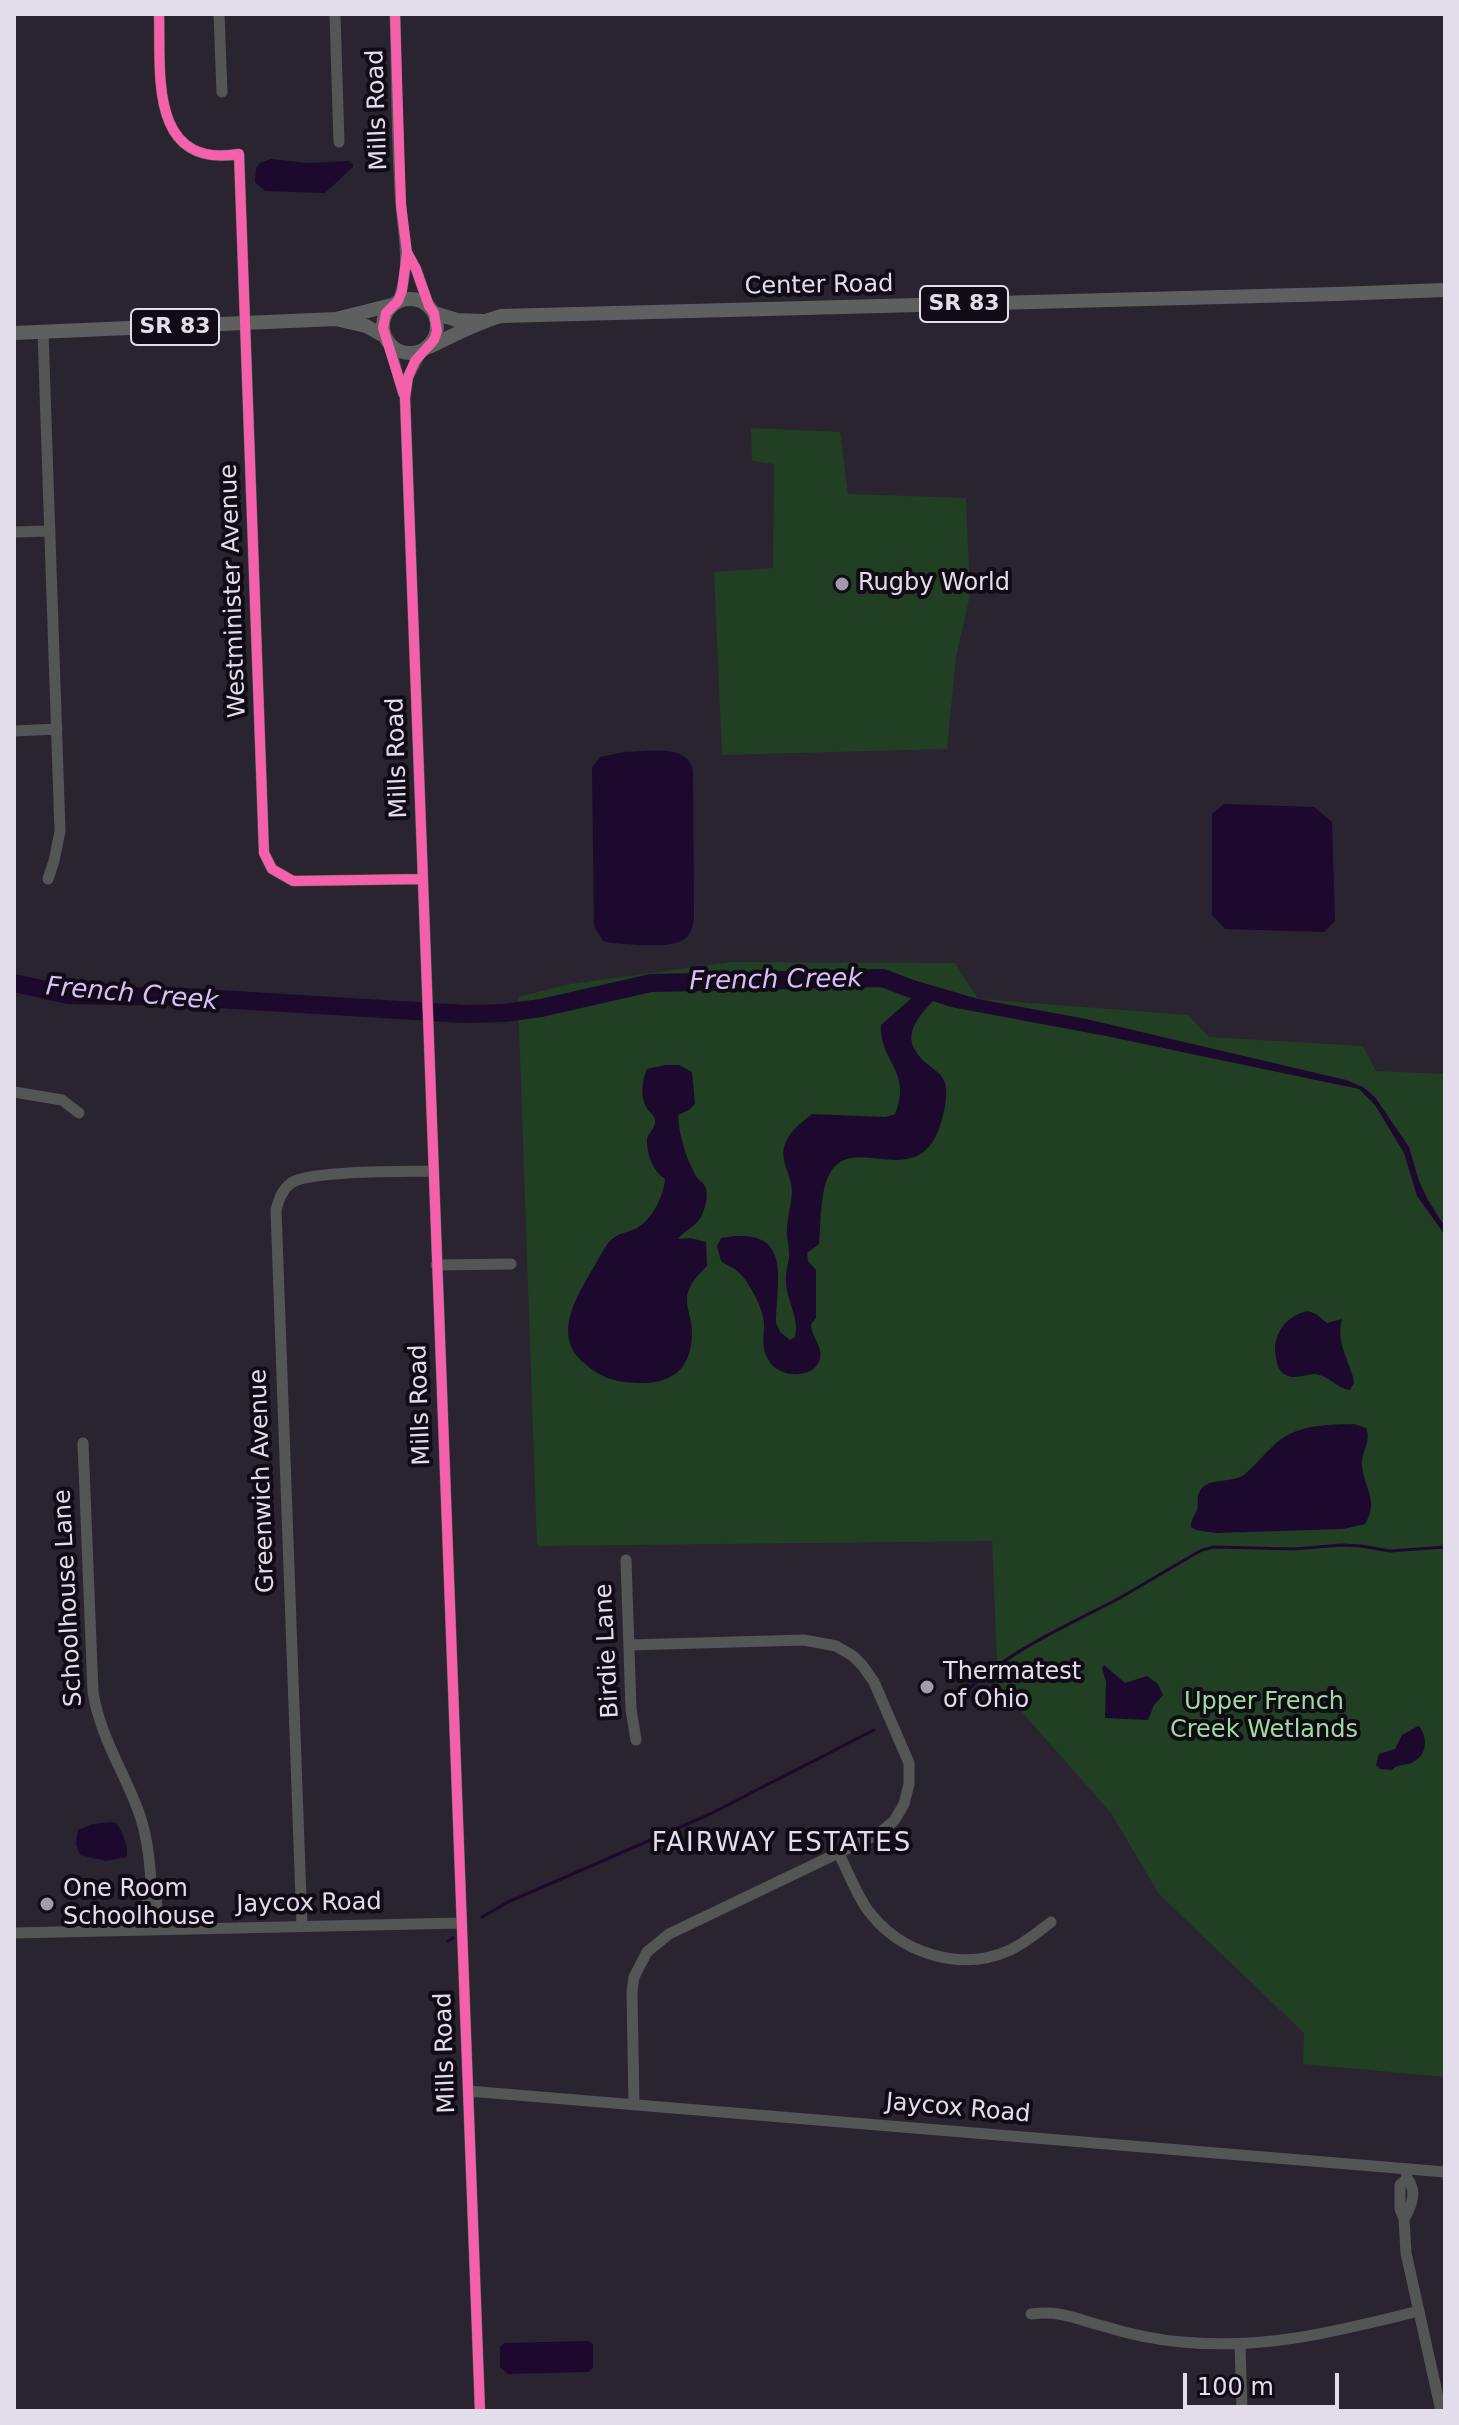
<!DOCTYPE html>
<style>
body{margin:0}
#map{position:relative;width:1459px;height:2425px;overflow:hidden;background:#2a2430;font-family:"DejaVu Sans",sans-serif}
canvas{display:block}
.frame{position:absolute;inset:0;border:16px solid #e3dceb;pointer-events:none}
.scale{position:absolute;left:1183px;top:2373px;width:156px;height:36px;box-sizing:border-box;border:4px solid #e3dceb;border-top:0;padding-left:10px;font-size:24px;line-height:28px;white-space:nowrap;color:#e3dceb;-webkit-text-stroke:6px #100b15;paint-order:stroke}
</style>
<div id="map">
<canvas width="1459" height="2425"></canvas>
<div class="frame"></div>
<div class="scale">100 m</div>
</div>
<script>
const ctx = document.querySelector('canvas').getContext('2d');
ctx.lineJoin = 'round';
function paint(path, color) { ctx.fillStyle = color; ctx.fill(path, 'evenodd'); }
function stroke(path, color, width, dash) { ctx.strokeStyle = color; ctx.lineWidth = width; ctx.lineCap = dash ? 'butt' : 'round'; ctx.setLineDash(dash || []); ctx.stroke(path); }
function drawText(font, color, halo, rows, align = 'center') {
  ctx.font = font + ' "DejaVu Sans",sans-serif'; ctx.lineWidth = 8; ctx.setLineDash([]); ctx.textBaseline = 'middle'; ctx.strokeStyle = halo; ctx.fillStyle = color; for (const [text, x, y, turn = 0] of rows) {
    ctx.save(); ctx.translate(x, y); ctx.rotate((+turn || 0) * Math.PI / 180); ctx.textAlign = isNaN(turn) ? turn : align; if (halo) ctx.strokeText(text, 0, 0); ctx.fillText(text, 0, 0); ctx.restore();
  }
}
const green = new Path2D(`
 M751,428l89,4 8,62 118,4 4,97 -14,62 -9,92 -225,6 -8,-183 59,-4 1,-104 -22,-3z
 M732,962l223,1 23,36 210,16 21,22 154,9 13,25 69,3v1003l-142,-13 1,-31 -145,-139 -48,-81 -113,-128 -6,-144 -455,5 -19,-549 52,-13z`);
const water = new Path2D(`
 M271,159l37,4 41,-2 4,3v3l-28,26 -60,-2 -10,-9 1,-14 4,-5z
 M625,752c22,0 63,-9 68,19l1,147c-1,9 -3,17 -11,22 -16,9 -53,4 -72,3l-8,-2 -9,-15 -2,-158 8,-11z
 M1224,804l90,3 18,15 3,99 -11,11 -99,-3 -13,-14v-101z
 M893,974l85,25 108,20 260,61 17,7 12,10 34,50 10,34 9,19 17,27v8l-28,-39 -13,-43 -29,-48 -16,-16 -253,-53 -155,-29 -18,-6c-16,17 -32,35 -13,56 8,10 20,13 25,26 3,9 0,27 -3,36 -20,79 -88,11 -112,54 -10,17 -9,50 -11,71l-12,9 1,8 8,9v48l-5,6c0,13 12,21 9,35 -6,21 -41,19 -51,2 -8,-13 -5,-22 -5,-36 1,-14 -16,-46 -27,-54 -5,-4 -11,-6 -16,-10l-4,-15 4,-8c72,-13 56,39 55,85l4,9 10,8 5,-3c5,-18 -8,-35 -9,-55 -1,-9 2,-16 3,-24 1,-9 -3,-21 -2,-31 1,-14 7,-30 4,-44 -3,-13 -10,-22 -7,-36 4,-15 17,-24 28,-33l74,3 9,-3c18,-42 -16,-53 -14,-89l34,-30 -26,-10z
 M665,1065h14l13,7 3,32 -6,6 -11,5c1,20 8,44 18,61 2,3 7,7 9,10 4,9 0,23 -4,31 -6,10 -16,13 -23,22l12,-1 16,4 1,24c-8,8 -18,18 -20,30 -1,12 5,24 5,36 0,35 -18,52 -53,51 -23,-1 -37,-4 -55,-20 -32,-27 -8,-65 8,-93 6,-10 12,-23 20,-31 8,-7 20,-7 28,-13 13,-9 24,-31 25,-47 -12,-8 -18,-23 -18,-39 0,-6 7,-10 8,-17 1,-8 -6,-10 -9,-16 -6,-12 -4,-26 1,-38z
 M1308,1311l8,3 11,9 15,-4c-6,22 5,37 11,58l1,6 -4,7c-12,-1 -22,-15 -35,-16 -10,0 -20,7 -31,0 -6,-4 -7,-11 -8,-17 -5,-21 10,-42 32,-46z
 M1354,1424l12,4c6,15 -6,24 -4,39 3,22 17,35 3,57l-22,5 -127,4 -20,-3 -5,-3c0,-9 3,-9 6,-17 2,-6 -1,-12 3,-19 7,-14 33,-7 45,-17 10,-8 18,-19 27,-27 23,-23 51,-22 82,-23z
 M1104,1665l21,18 22,-7 11,8 5,11 -9,10 -6,15 -43,-2 1,-36 -4,-14z
 M1418,1726l2,1c9,14 6,32 -12,37 -4,1 -9,1 -13,3l-3,3 -12,-1 -4,-4 3,-11 16,-5 7,-14z
 M111,1822l5,1c7,9 12,23 11,34l-21,4 -26,-6 -4,-11 2,-14 15,-6z
 M588,2341l5,3v24l-5,4 -80,2 -8,-7v-20l4,-4z`);
const stream = new Path2D(`
 M955,1702c45,-47 103,-72 161,-102 29,-16 57,-34 86,-50l12,-3 80,2 47,-4 20,1 29,5 55,-4
 M482,1917l26,-15 200,-87 166,-85
 M448,1941l5,-3`);
const river = new Path2D(`
 M14,983l54,12 118,2 279,17 39,-1 37,-5 110,-25 232,-5 31,12`);
const minor = new Path2D(`
 M159,14c2,58 -11,155 80,140l25,699 8,16 21,12 130,-2
 M219,14l3,78
 M335,14l4,128
 M395,14c2,63 1,127 6,191 3,35 10,61 -3,96
 M407,253l9,16 13,37
 M43,332l17,499 -6,30 -6,18
 M389,343l14,50
 M421,352l-13,25 -3,21 75,2013
 M14,532l36,-1
 M14,731l43,-2
 M14,1092l48,8 17,13
 M436,1265l75,-1
 M83,1443l10,249c7,44 30,78 45,118 9,24 12,49 13,75l5,4 1,25 -5,5c-7,-8 -6,-25 -1,-34
 M626,1560l5,149 5,31
 M629,1645l175,-5 32,6 17,10 9,9 12,17 35,81v21l-5,20 -10,17 -16,13 -209,100 -22,18 -13,25 -2,15 2,113
 M839,1854c9,18 17,39 28,55 32,44 93,64 143,41 15,-7 28,-18 41,-28
 M302,1926l-26,-716c3,-11 6,-20 15,-27 18,-13 115,-11 142,-12
 M14,1933l447,-10
 M468,2091l977,81
 M1407,2179l-7,6v24l4,10 2,34 35,158
 M1404,2219c6,-10 12,-23 7,-34 -5,-13 -5,1 -4,-13
 M1031,2314c30,-4 45,5 72,12 26,8 52,14 79,16 83,8 157,-11 237,-31
 M1240,2344l2,67`);
const major = new Path2D(`
 M383 326a27 27 0 1 1 54 0a27 27 0 1 1-54 0Z
 M434,313l23,7 26,1
 M340,320l26,6 18,10
 M14,333l322,-14 56,-14
 M429,347c23,-11 47,-24 72,-31l835,-22 109,-4`);
const cycleway = new Path2D(`
 M159,14c2,58 -11,155 80,140l25,699 8,16 21,12 130,-2
 M395,14l6,191 6,47 -5,39 -4,10 -12,12 -3,15 21,67
 M407,252l9,17 13,37 5,7 3,18 -3,9 -19,21 -7,16 -3,21 75,2013`);
const markers = [
 [842,584,8,"#a29caa"],
 [927,1687,8,"#a29caa"],
 [47,1904,8,"#a29caa"]
];
const shields = [
 [964,304,88],
 [175,327,88]
];
const shieldNames = [
 ["SR 83",964,304],
 ["SR 83",175,327]
];
const streetNames = [
 ["Mills Road",378,110,-92],
 ["Center Road",819,286,-1],
 ["Westminister Avenue",234,591,-92],
 ["Mills Road",398,758,-92],
 ["Mills Road",421,1405,-92],
 ["Greenwich Avenue",263,1481,-92],
 ["Schoolhouse Lane",69,1598,-93],
 ["Birdie Lane",608,1651,-93],
 ["Jaycox Road",309,1904,-1],
 ["Mills Road",446,2053,-92],
 ["Jaycox Road",958,2109,5]
];
const poiNames = [
 ["Rugby World",858,584],
 ["Thermatest",943,1673],
 ["of Ohio",943,1701],
 ["One Room",63,1890],
 ["Schoolhouse",63,1918]
];
const parkNames = [
 ["Upper French",1264,1703],
 ["Creek Wetlands",1264,1731]
];
const waterNames = [
 ["French Creek",776,981,-1],
 ["French Creek",132,995,5]
];
const neighbourhoodNames = [
 ["FAIRWAY ESTATES",782,1844]
];
paint(green, '#213f23');
paint(water, '#1d082e');
stroke(stream, '#1d082e', 3);
stroke(river, '#1d082e', 18);
stroke(minor, '#545655', 11);
stroke(major, '#5e6060', 14);
stroke(cycleway, '#f560ab', 10);
for (const [x, y, r, color] of markers) { const dot = new Path2D(); dot.arc(x, y, r, 0, 2 * Math.PI); ctx.fillStyle = color; ctx.fill(dot); stroke(dot, '#100b15', 3); }
for (const [x, y, w] of shields) { const box = new Path2D(); box.roundRect(x - w / 2, y - 18, w, 36, 6); ctx.fillStyle = '#100b15'; ctx.fill(box); stroke(box, '#e3dceb', 2); }
drawText('bold 22px', '#e3dceb', null, shieldNames);
drawText('24px', '#e3dceb', '#100b15', streetNames);
drawText('24px', '#e3dceb', '#100b15', poiNames, 'left');
drawText('24px', '#9ddc9c', '#100b15', parkNames);
drawText('italic 26px', '#dabefa', '#100b15', waterNames);
ctx.letterSpacing = '2px';
drawText('26px', '#e3dceb', '#100b15', neighbourhoodNames);
ctx.letterSpacing = '0px';
</script>
